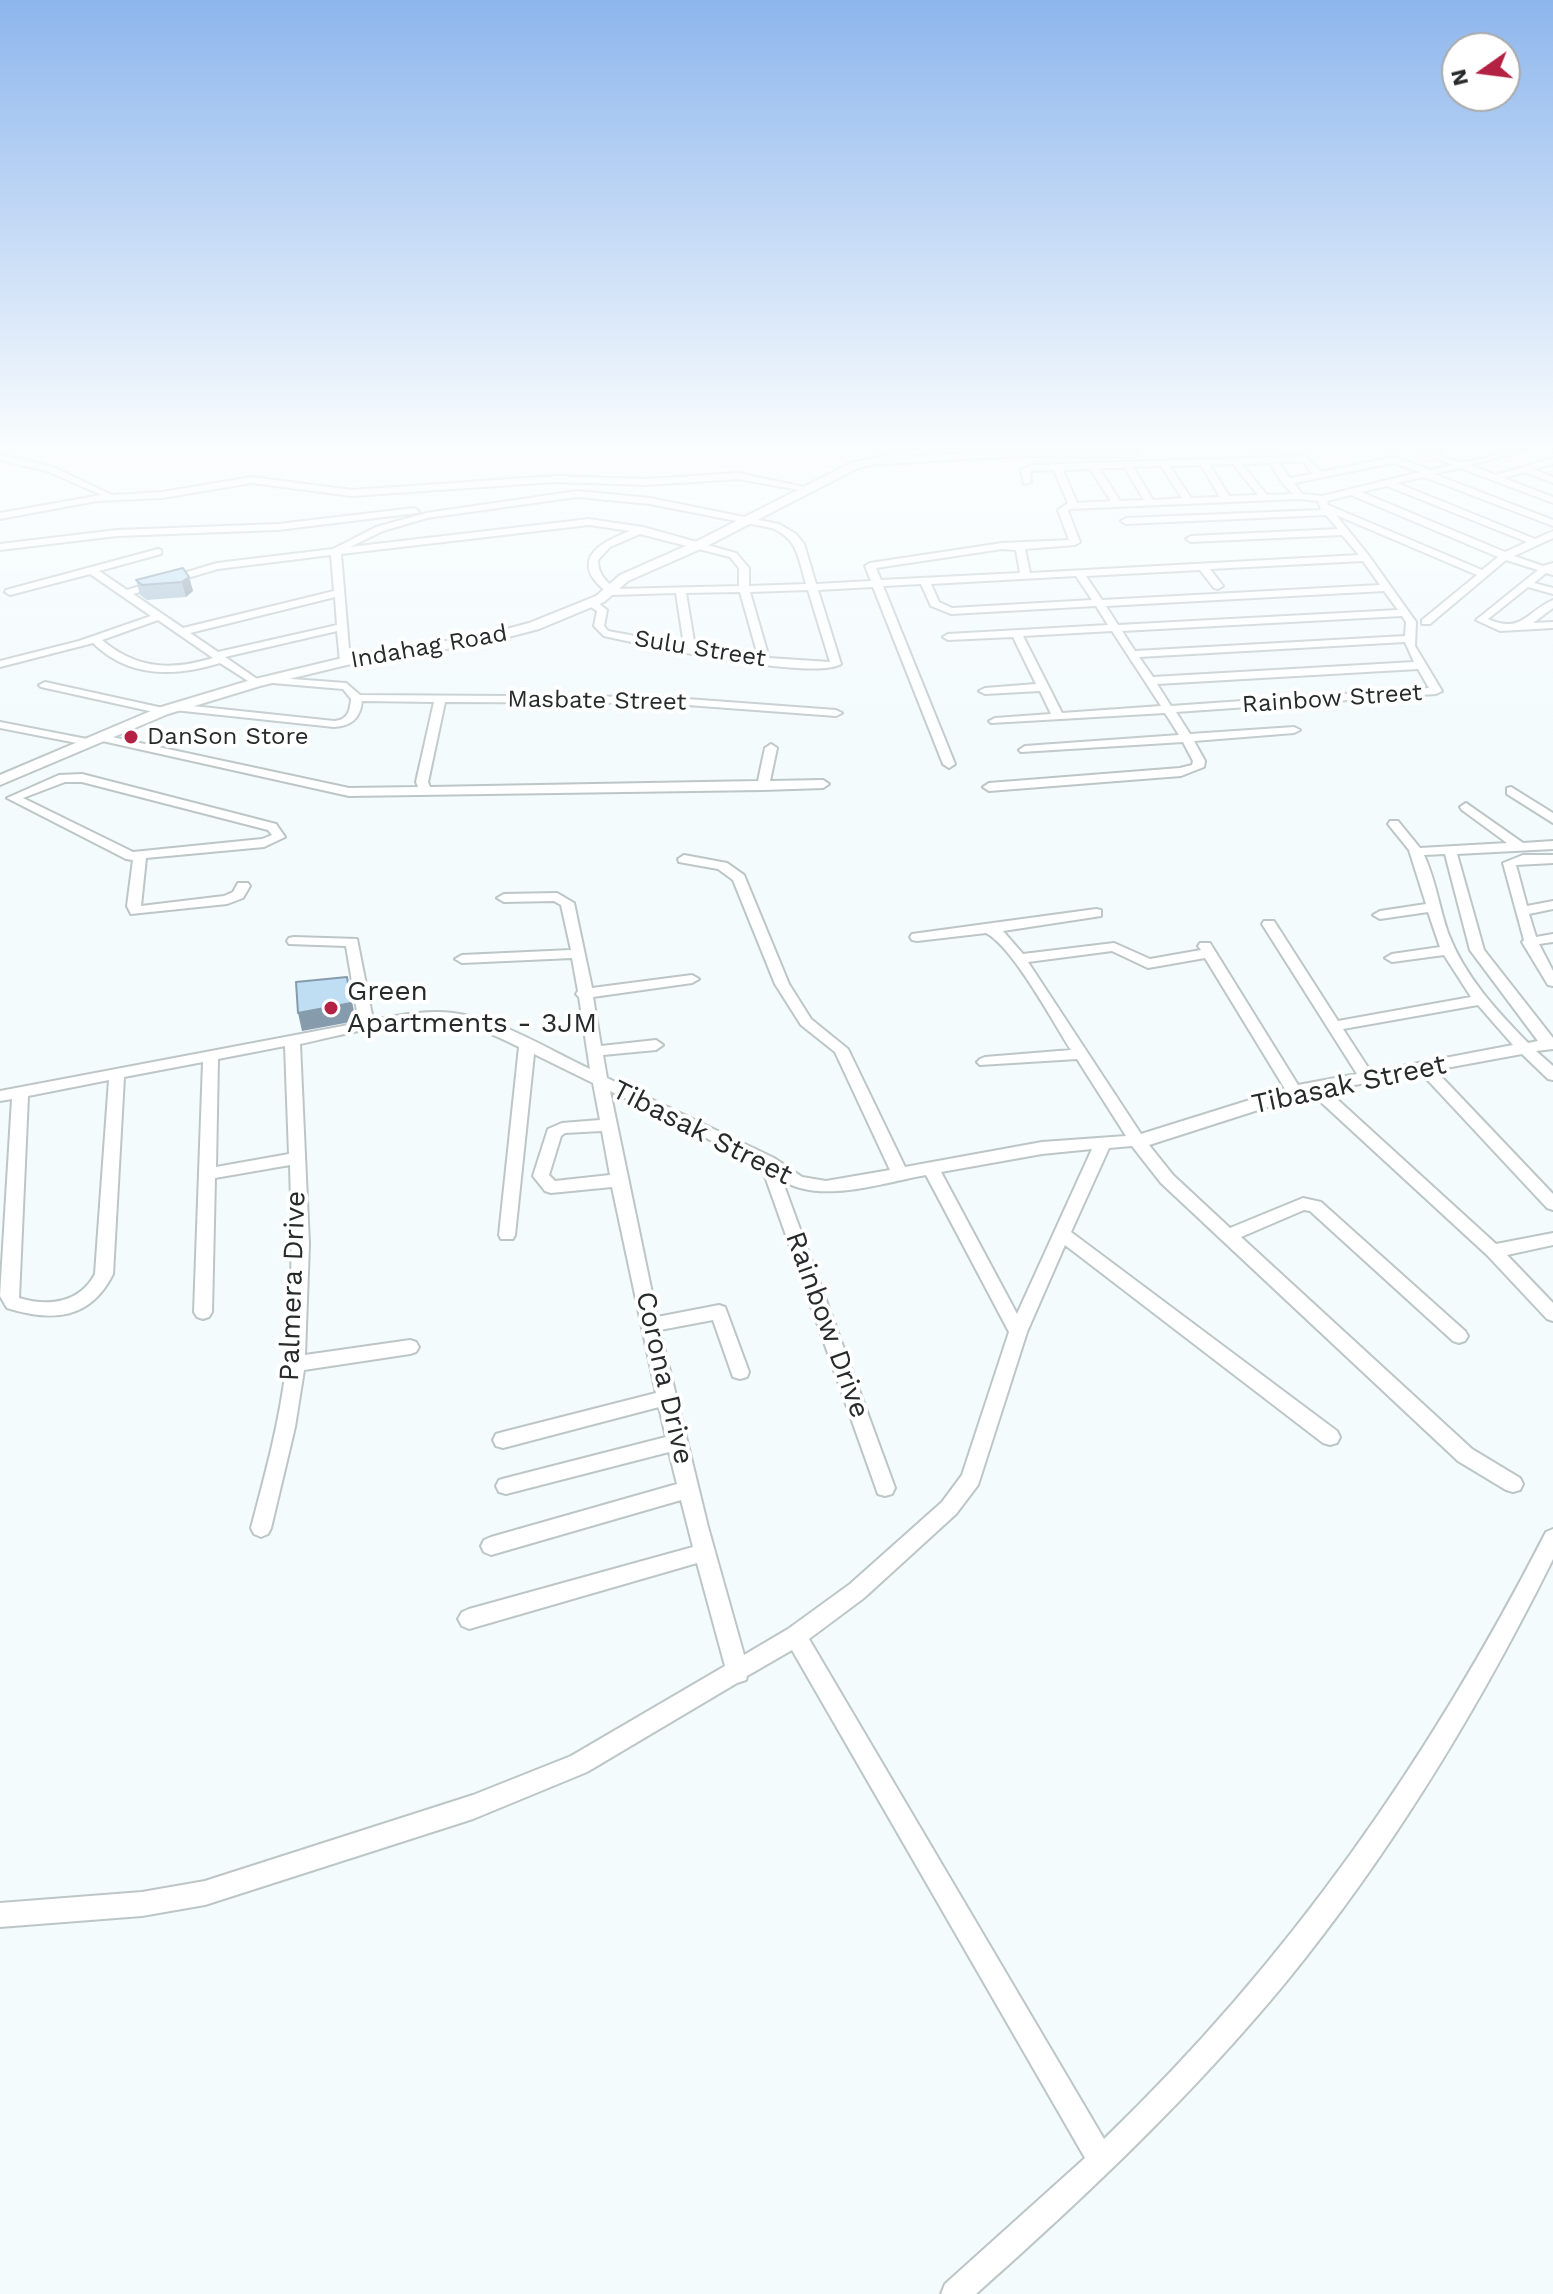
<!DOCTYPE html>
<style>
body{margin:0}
#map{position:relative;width:1553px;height:2294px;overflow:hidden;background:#f3fbfc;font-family:"Work Sans",sans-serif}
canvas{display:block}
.north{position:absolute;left:1441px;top:32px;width:80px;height:80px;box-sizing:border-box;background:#fff;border:2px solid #a9aaaa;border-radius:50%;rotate:256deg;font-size:22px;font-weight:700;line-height:32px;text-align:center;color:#272a2b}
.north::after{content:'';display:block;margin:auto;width:28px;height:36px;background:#b42243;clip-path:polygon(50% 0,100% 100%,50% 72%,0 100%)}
</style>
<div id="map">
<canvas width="1553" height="2294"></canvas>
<div class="north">N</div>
</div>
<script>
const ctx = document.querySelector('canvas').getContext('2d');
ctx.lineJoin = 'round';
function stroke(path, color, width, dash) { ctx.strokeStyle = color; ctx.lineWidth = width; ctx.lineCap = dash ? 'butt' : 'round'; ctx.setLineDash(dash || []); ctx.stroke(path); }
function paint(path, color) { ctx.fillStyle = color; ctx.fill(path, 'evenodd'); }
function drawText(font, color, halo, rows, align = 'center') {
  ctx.font = font + ' "Work Sans",sans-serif'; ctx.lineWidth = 8; ctx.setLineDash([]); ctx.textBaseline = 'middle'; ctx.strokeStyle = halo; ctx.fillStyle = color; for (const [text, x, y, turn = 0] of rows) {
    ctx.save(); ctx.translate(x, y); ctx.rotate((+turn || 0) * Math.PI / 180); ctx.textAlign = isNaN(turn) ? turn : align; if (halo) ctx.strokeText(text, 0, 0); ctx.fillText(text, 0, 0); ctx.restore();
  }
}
const minor = new Path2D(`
 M1025,450l107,1 4,3 -4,3 -112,-1 -155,9 -4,-3 4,-3z
 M1418,450c16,-1 28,11 43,12 16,1 44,-12 65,-12l-56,15 26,10 57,-17v6l-19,5 19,8v6l-28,-11 -21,6 49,19v6l-93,-35 -26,6 119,46v6l-129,-49 -27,6 138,56 18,-8v7l-39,18 29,10 10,-3v12l-7,-2 -12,10 19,5v6l-25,-7 -40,32c34,15 38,-7 65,-19v8l-20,15 20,-1v6l-53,3 -24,-11 62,-50 -32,-10 -76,64h-8v-4l55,-45 -141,-60 33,41 47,66 -1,24 27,45 -6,3 -260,18 14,22 104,-7 6,3 -6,3 -100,8 11,20 -1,6 -23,9 -192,15 -6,-4 6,-4 191,-15 12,-3 1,-4 -10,-19 -162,10 -2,-2 6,-4 154,-11 -14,-22 -174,10 -2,-2 6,-3 56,-4 -11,-23 -55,3 -6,-3 6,-3 51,-4 -23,-47 -65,3 -5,-3 5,-3 160,-9 -12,-19 -145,8 -20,-8 -10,-22 -38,2 72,178 -6,4 -6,-4 -70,-177 -55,3 23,74c-27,17 -198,-19 -237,-28l-10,-10 3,-15 -9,-6v-4h8l11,9 -3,16 4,5 76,14 -8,-52 -64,2c-7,-4 -14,-10 -19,-17 -16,-26 17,-39 37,-47l-41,-6 -248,29 9,107 -5,3 -5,-3 -3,-30 -112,26 35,24 2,2 -6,3 -36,-23c-46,14 -91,15 -127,-20l-93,24v-6l79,-20 72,-25 -61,-42 -80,21 -5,-3 1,-2 152,-41 3,1v4l-62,17 28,19 90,-27 116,-14 43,-22 50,-14 151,-22 73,7 129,26 17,10 8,10 12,40 55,-3 -6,-15 5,-3 132,-20 67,-3 -11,-30 10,-7 -14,-33 -24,1 1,11 -7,2 -3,-14 10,-5 274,-9 16,16 73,-15 37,13 21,-5zM1278,462h25l10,12 -23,4zM1270,463l13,21 10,10 -26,1 -25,-31zM1393,463l27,9 -98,24 -20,-2 -8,-11zM1233,464l25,31 -29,1 -19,-31zM1201,465l19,32 -29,1 -21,-32zM1161,466l21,32 -29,2 -20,-33zM1099,468h26l19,32 -24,1zM1090,469l21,32 -34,2 -14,-33zM1387,486l140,56 -22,10 -144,-60zM1351,495l147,62 -16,13 -154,-65 -1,-4zM577,497l73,7 122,24c27,12 26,30 34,56l-57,2v-18l-13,-15 -93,-26 -54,-8 -239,28 33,-16 44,-13zM1299,499l19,2 3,9 -195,8 -5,3 5,3 200,-9 12,14 -147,7 -5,3 5,3 151,-7 17,20 -329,18 -5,-24 50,-4 5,-3 -12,-31 2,-2zM640,534l90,23 9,11v18l-124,3c-10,-9 -17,-15 -17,-29l12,-13zM1002,549l14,1 4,23 -139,7 -5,-12zM331,555l3,36 -151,37 -50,-34 85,-25zM1363,561l17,24 -278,15 -16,-24 114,-6 14,18 4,1 5,-3 -13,-17zM1076,576l16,24 -140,8 -13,-6 -8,-18zM808,590l22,72 -61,-4 -19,-66zM1384,591l14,19 -280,15 -12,-19zM740,592l18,64 -63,-9 -9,-54zM335,597l2,28 -119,27 -28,-19zM1402,616l4,6 -1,14 -270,15 -13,-20zM158,620l55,38c-42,13 -77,11 -111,-18zM1112,631l49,75 -99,7 -39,-77zM1405,642l9,20 -261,15 -14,-20zM1418,669l11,19 -258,18 -14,-22z
 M0,454l53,13 59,28 50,-3 90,-15 100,13 203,-14 92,3 91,-6 71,15 -4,3 -67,-12 -91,6 -92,-3 -203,14 -100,-13 -90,15 -65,3 -97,18v-6l101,-18 -54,-24 -47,-11z
 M414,508l5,3 -2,2 -139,17 -161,6 -117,14v-6l117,-14 161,-6z
 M265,677l81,6 14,12 300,2 176,13 6,3 -6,3 -176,-13 -215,-1 -17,80 2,5 328,-6 7,-33 6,-4 6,4 -7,33 53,-1 6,4 -6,4 -60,2 -414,6 -251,-56 -6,-3 6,-3 251,54 69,-1 -2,-5 18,-80 -72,-1c-2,18 -11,25 -28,26l-160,-17 -6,-3 6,-3 160,17c14,-1 16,-10 17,-22l-8,-10 -82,-7 -1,-2z
 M45,682l118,26 6,3 -6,3 -122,-27 -2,-2z
 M0,722l87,17 6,3 -6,3 -87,-17z
 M82,774l194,50 9,13 -21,10 -118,11 -5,48 83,-10 9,-4 5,-9h10l2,3 -7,12 -16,6 -96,10 -4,-8 6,-46 -7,-1 -119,-61 52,-23zM65,782h17l186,48 4,5 -10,4 -129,13 -110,-54z
 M1511,787l42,26v10l-46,-29v-6z
 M1466,803l57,40 30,-2v8l-96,5 27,96 69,88v11l-17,2 17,15v14l-5,-1 -26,-25 -87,16 118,124v16l-6,-2 -126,-135 -94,17 169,154 57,-11v12l-46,10 46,48v18l-6,-2 -60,-64 -176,-162 -162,52 24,30 57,53 73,-30 18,4 144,129 3,5 -3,5 -6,2 -6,-2 -143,-130 -6,-1 -63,27 231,212 48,29 3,6 -3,6 -7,2 -7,-2 -48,-29 -297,-278 -29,-37 -23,2 -38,84 266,199 3,6 -3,6 -7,2 -7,-2 -258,-198 -38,87 -49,153 -22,29 -92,84 -55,41 295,500c185,-178 325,-379 442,-607l7,-3v30c-74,149 -161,293 -267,423 -94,114 -200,214 -310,312h-35l4,-10 140,-126 -293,-508 -45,26 -1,4 -9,3 -150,89 -114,47 -268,86 -63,11 -142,11v-24l142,-11 63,-11 268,-86 98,-39 154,-90 -28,-103 -228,66 -7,-3 -4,-7 4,-7 7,-3 224,-62 -12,-47 -190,55 -7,-3 -3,-6 3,-6 7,-3 186,-53 -8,-32 -163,42 -7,-2 -3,-6 3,-6 7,-2 160,-41 -7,-30 -156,41 -7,-2 -3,-6 3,-6 7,-2 153,-39 -44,-206 -61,6 -6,-2 -12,-15 15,-47 14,-6 38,-3 -7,-37 -59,-29 -19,181 -2,4h-12l-2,-4 20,-188c-21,-10 -41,-20 -64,-24 -48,-7 -108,11 -155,21l9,200 -4,111 105,-15 6,2 3,5 -3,5 -6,2 -106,16 -9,57 -24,101 -3,6 -7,3 -7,-3 -3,-6c14,-53 29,-107 35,-161 7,-68 6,-135 4,-202l-75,13 -3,134 -3,5 -6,2 -6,-2 -3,-5 9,-250 -79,15 -11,197c-23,46 -61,48 -106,34l-7,-12 12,-197 -12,2v-10l359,-68 -13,-77 -57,-2 -2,-3 2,-3 5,-1 63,2 16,81c26,-5 54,-10 80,-7 48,6 94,36 137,56l-11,-72 -3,-3 2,-3 -6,-33 -110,5 -7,-4 7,-4 109,-5 -10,-45 -7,-4 -50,1 -7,-4 7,-4 53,-1 17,10 18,85 100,-13 7,4 -7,4 -99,14 8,49 55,-6 7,5 -7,5 -53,5 4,23 167,80 28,19 24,4 64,-11 -55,-118 -34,-27 -26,-41 -42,-104 -15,-11 -39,-7 -1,-3 6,-4 43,8 17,12 45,109 22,35 37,30 57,118 137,-25 84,-6 -49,-77 -97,6 -3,-3 3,-3 5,-2 86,-7c-18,-28 -58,-103 -85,-117l-69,8 -5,-1 -2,-3 2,-3 184,-25 5,1v6l-98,15 20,23 91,-11 36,16 51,-9 -3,-4 2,-3h10l88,142 59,-11 -95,-150 2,-3h10l64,100 133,-24 -27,-42 -52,7 -7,-4 7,-4 48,-7 -12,-35 -48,7 -7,-4 7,-4 46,-7 -17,-54 -21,-26 2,-3h8l22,27 87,-5 -45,-33 -2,-3zM1445,854l25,96 68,91 -10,2c-32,-33 -63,-66 -80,-110 -9,-26 -12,-52 -24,-78zM1112,951l36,17 57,-10 80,131 -144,45 -113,-172zM1478,1005l35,40 -142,27 -28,-43zM285,1046l4,108 -73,13 2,-108zM109,1080l-14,194c-15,29 -47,33 -76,24l9,-202zM610,1091l151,74 117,329 7,2 7,-2 3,-6 -113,-308c38,25 103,2 144,-5l83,157 -47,143 -20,27 -92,82 -62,45 -44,26 -36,-128 -48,-197 53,-10 20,57 7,2 7,-2 2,-5 -24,-65 -6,-2 -62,12zM602,1131l8,44 -55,6 -6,-6 12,-39 4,-3zM1092,1149l-75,165 -76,-142 101,-18z
 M1523,855h30v8l-37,2 11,41 26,-5v8l-24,5 7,23 17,-3v8l-14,2 14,27v15l-5,-1 -26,-43 2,-2 -21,-77z`);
const major = new Path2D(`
 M917,450h19l-78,18 -153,79 -77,34 -24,21 -65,27 -54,14 -130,20 -95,23 -92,28 -168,71v-10l158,-67 93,-28 104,-25 129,-20 45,-12 67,-27 24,-21 77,-34 154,-78z`);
const wall = new Path2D(`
 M189,577l4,14 -7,6 -39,3 -7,-5 -4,-15z`);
const shadedWall = new Path2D(`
 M189,577l4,14 -7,6 -4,-15z
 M347,977l9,44 -54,10 -4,-18z`);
const building = new Path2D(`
 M183,568l6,9 -7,5 -40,3 -6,-5z
 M347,977l4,26 -53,10 -2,-31z`);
const markers = [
 [131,737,8,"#b42243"],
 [331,1008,8,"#b42243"]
];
const farStreetnames = [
 ["Indahag Road",429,647,-10],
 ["Sulu Street",700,649,9],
 ["Rainbow Street",1332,699,-4],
 ["Masbate Street",597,701,1]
];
const farPoinames = [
 ["DanSon Store",147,737]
];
const poiNames = [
 ["Green",347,992],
 ["Apartments - 3JM",347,1024]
];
const streetNames = [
 ["Tibasak Street",1349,1085,-12],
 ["Tibasak Street",702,1133,27],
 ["Palmera Drive",293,1286,-88],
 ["Rainbow Drive",827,1325,70],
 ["Corona Drive",664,1378,77]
];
stroke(minor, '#bdc6c7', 4);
stroke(major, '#bdc6c7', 4);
paint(minor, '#fff');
paint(major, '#fff');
paint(wall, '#a4bfd2');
paint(shadedWall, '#869bab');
paint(building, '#bfdef4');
stroke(building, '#869bab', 2);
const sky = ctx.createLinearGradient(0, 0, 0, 771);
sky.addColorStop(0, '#8db6ed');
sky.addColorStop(0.58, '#fafdfe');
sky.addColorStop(1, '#fafdfe00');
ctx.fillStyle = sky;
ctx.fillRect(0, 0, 1553, 771);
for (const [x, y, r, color] of markers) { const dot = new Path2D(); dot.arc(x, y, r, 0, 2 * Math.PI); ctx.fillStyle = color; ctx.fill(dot); stroke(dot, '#fff', 3); }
drawText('24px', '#272a2b', '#fff', farStreetnames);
drawText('24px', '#272a2b', '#fff', farPoinames, 'left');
drawText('28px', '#272a2b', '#fff', poiNames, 'left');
drawText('28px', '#272a2b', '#fff', streetNames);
</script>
